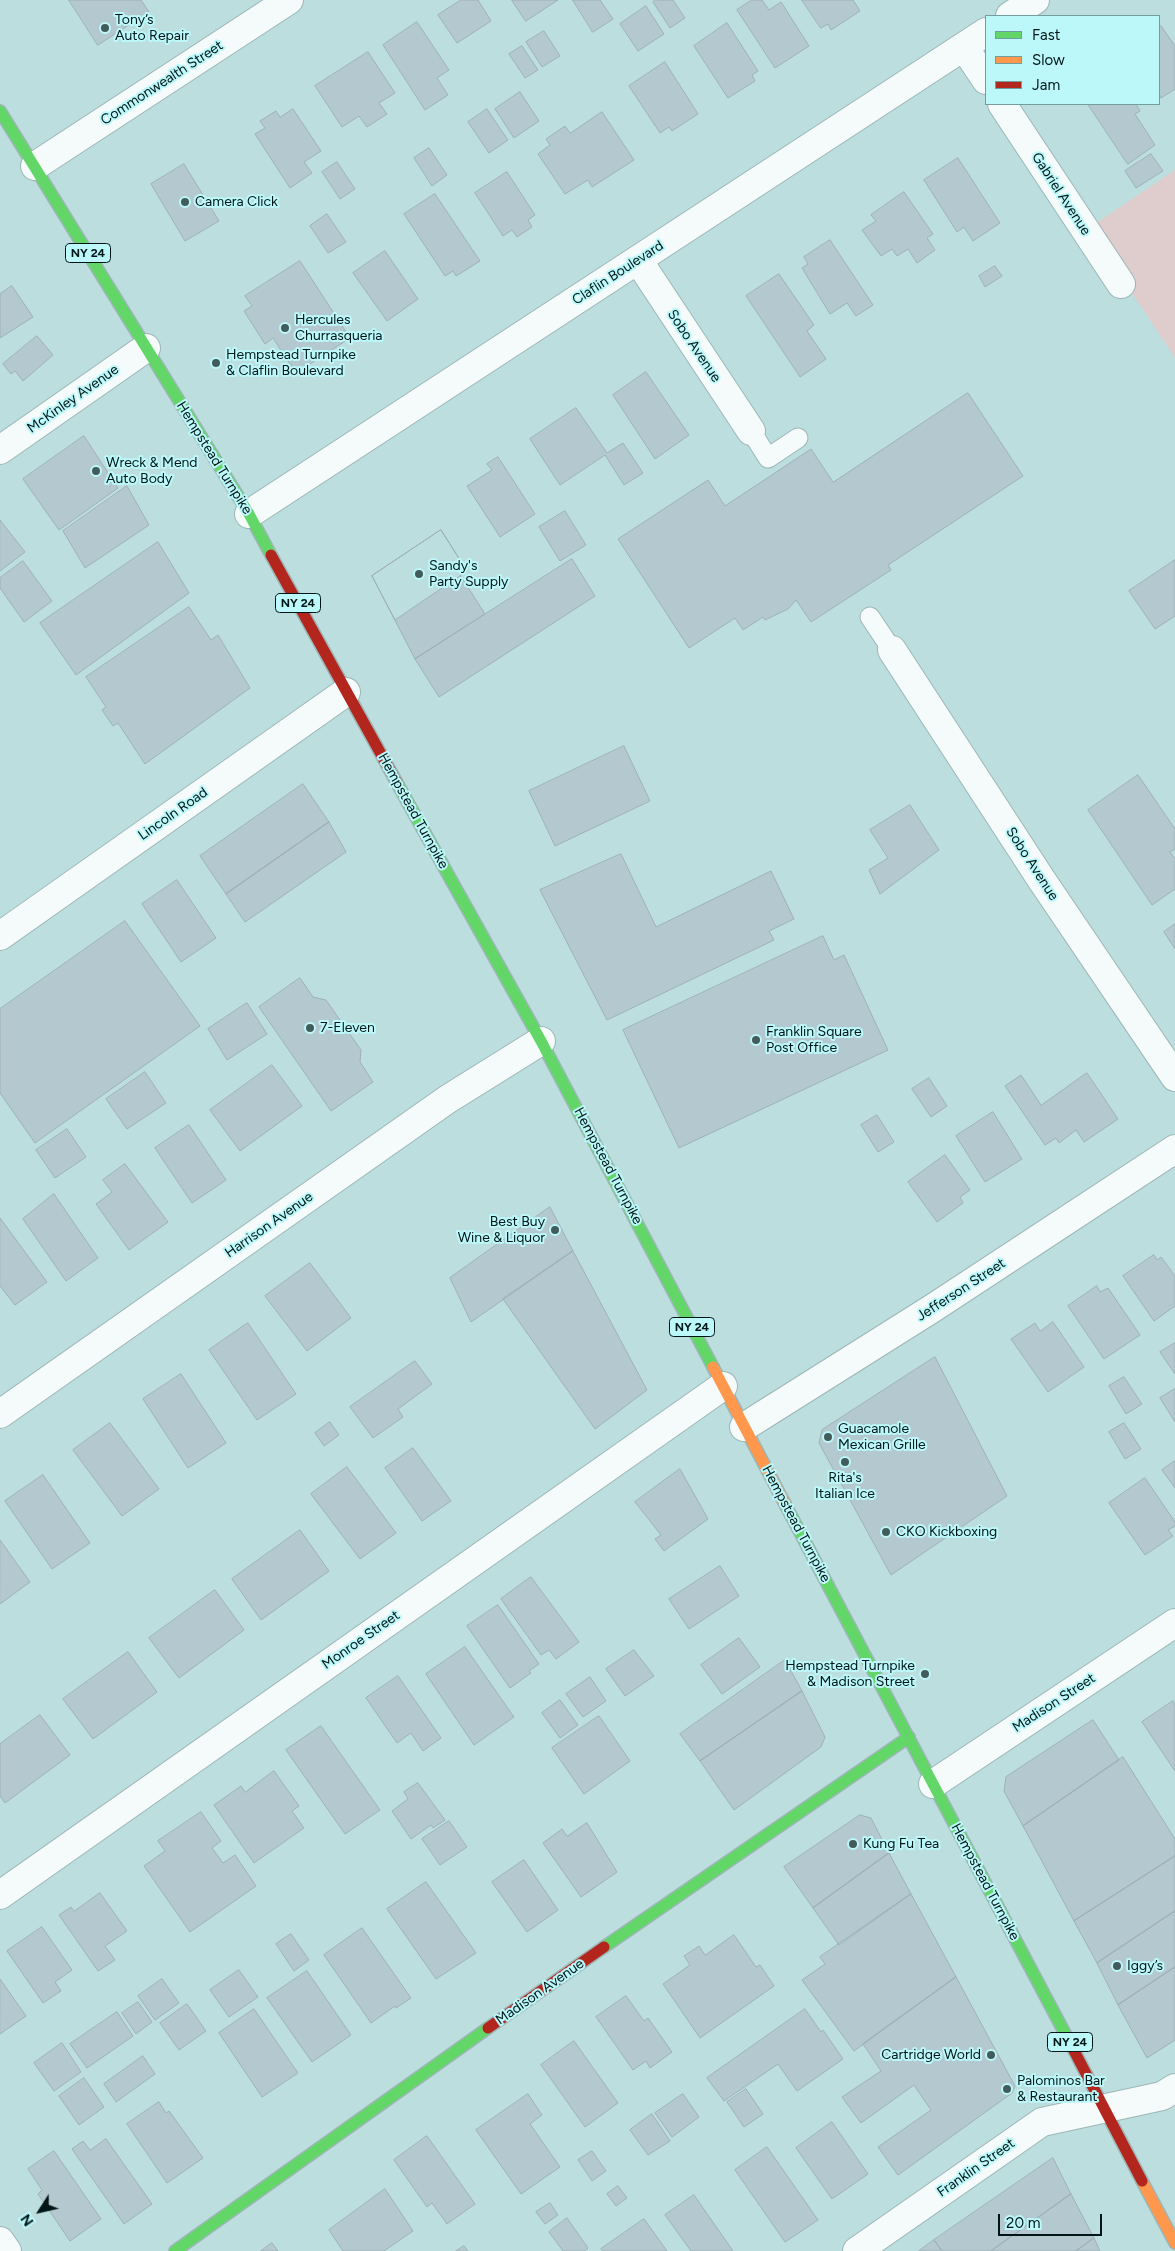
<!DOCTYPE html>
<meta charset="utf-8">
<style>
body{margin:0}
#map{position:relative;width:1175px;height:2251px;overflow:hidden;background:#bddede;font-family:Figtree,sans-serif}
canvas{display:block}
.legend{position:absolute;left:985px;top:15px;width:175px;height:90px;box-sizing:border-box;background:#bcf8fa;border:1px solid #719e9f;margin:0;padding:6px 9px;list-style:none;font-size:15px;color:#001616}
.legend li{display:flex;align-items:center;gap:10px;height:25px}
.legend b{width:25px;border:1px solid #719e9f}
.north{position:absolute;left:15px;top:2186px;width:50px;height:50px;-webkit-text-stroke:4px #bcf8fa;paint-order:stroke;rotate:235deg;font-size:14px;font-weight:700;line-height:20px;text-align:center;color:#001616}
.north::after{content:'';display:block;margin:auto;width:18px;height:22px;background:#001616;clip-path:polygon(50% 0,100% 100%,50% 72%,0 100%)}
.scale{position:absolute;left:998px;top:2214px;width:104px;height:22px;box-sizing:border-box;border:2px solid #001616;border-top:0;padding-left:6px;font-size:15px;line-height:18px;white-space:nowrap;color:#001616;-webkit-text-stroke:4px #bcf8fa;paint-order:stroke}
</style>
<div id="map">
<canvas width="1175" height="2251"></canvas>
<ul class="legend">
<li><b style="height:6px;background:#63d668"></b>Fast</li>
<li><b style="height:6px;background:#ff974d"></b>Slow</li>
<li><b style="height:6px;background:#b3261e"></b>Jam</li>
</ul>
<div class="north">N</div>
<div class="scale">20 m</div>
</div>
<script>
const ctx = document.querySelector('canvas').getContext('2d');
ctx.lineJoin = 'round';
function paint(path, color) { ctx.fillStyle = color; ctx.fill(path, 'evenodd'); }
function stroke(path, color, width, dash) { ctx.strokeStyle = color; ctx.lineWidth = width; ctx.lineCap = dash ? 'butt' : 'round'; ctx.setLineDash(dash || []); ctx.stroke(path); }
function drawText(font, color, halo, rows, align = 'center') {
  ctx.font = font + ' Figtree,sans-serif'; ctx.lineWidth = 4; ctx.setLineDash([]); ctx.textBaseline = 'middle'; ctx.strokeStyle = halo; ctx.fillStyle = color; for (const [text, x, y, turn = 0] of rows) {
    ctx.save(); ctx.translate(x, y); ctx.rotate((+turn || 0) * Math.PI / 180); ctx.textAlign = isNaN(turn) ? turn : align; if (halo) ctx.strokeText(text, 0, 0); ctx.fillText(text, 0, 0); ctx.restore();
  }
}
const green = new Path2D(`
 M1175,170v188l-86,-130z`);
const building = new Path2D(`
 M69,0h72l8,12 -51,33z
 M461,0h17l13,21 -34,22 -19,-28z
 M512,0h46l-32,21z
 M573,0h27l13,19 -20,13z
 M655,0h18l12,18 -15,10 -17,-26z
 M752,0h10l7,10 12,-8 28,44 -34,22 -38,-58z
 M802,0h51l7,11 -29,19 -3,-6 -7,4z
 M646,6l18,28 -26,17 -18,-27z
 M417,22l32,48 -12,8 11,17 -23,15 -42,-65z
 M727,23l31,48 -6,4 3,6 -27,17 -34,-52z
 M1161,26l14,20v43l-14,9 -2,-4v-67z
 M544,31l16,25 -18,11 -16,-25z
 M522,46l16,24 -13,8 -16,-24z
 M368,52l27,41 -16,10 8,11 -20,13 -8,-11 -17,11 -27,-41z
 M665,62l33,52 -26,17 -3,-4 -9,6 -31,-47z
 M520,92l19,29 -25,17 -19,-29z
 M1088,104h48l4,7 -5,3 20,31 -27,19z
 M293,109l28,42 -17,11 8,11 -22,15 -35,-54 10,-6 -5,-7 16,-10 4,6z
 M487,109l21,31 -19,13 -21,-31z
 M602,112l32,48 -42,27 -4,-7 -23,14 -27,-40 12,-9 -4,-6 19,-13 5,7z
 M429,148l18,27 -15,11 -18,-28z
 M1151,154l12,17 -27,17 -11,-17z
 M958,158l42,65 -27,18 -9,-14 -7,5 -33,-52z
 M337,162l18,27 -15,10 -18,-27z
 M184,164l35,57 -34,20 -34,-57z
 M507,172l28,43 -7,5 4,7 -15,10 -5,-7 -9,6 -28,-43z
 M904,192l29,42 -6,4 8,12 -18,13 -9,-14 -11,7 -5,-7 -11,7 -19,-26 14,-9 -5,-6z
 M435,194l45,67 -24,15 -3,-5 -8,5 -41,-62z
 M327,214l19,28 -18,11 -18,-27z
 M830,240l43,65 -17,11 -9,-13 -17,11 -28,-46 6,-4 -4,-7z
 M385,251l33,48 -31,22 -34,-48z
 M300,261l50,77 -54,35 -23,-35 -8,6 -21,-33 8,-5 -7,-10z
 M995,266l7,10 -17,11 -6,-11z
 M779,274l35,51 -7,6 19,28 -26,18 -54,-81z
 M12,286l21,31 -33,21v-44z
 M37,336l16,19 -30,26 -8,-10 -4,3 -8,-10z
 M646,372l43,63 -34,24 -42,-64z
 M968,393l55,83 -135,89 3,5 -80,52 -15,-22 -8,9 -23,11 -2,-3 -20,13 -8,-12 -46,30 -71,-109 90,-59 17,26 86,-57 22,33z
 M576,408l31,45 16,-10 20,30 -19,12 -19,-30 -45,30 -30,-46z
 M84,436l34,52 -59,42 -36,-51z
 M498,457l37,57 -35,23 -33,-51 25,-16 -5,-6z
 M127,486l22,39 -64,43 -22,-37z
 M565,511l21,34 -26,16 -21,-34z
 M0,520l25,32 -25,19z
 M441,530l26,41 -7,4 25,39 -70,45 -43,-83z
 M441,530l26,41 -72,49 -23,-44z
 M158,542l31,51 -113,82 -36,-52z
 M572,559l23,37 -156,101 -24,-38z
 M1175,560v56l-20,13 -26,-38z
 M23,561l29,40 -28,21 -24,-34v-10z
 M189,607l22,33 7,-5 32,53 -105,76 -27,-41 -5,3 -11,-16 4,-3 -20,-30z
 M624,746l26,55 -95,45 -26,-55z
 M1138,775l37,54v20l-5,3 5,7v30l-23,16 -64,-95z
 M303,784l26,38 -103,72 -26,-38z
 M910,805l29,45 -59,44 -11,-24 19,-12 -18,-28z
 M329,822l17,30 -101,70 -19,-28z
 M621,854l35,73 115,-56 23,48 -25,12 5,9 -167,80 -67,-130z
 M177,880l39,58 -35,24 -39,-58z
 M125,921l75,105 -165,117 -35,-50v-84z
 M1175,924v25l-11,-17z
 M823,936l11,24 10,-5 44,95 -209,98 -56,-118z
 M300,978l13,19 13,3 35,50 -1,12 13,20 -42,29 -72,-104z
 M247,1003l20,31 -40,26 -19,-31z
 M272,1065l30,41 -62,45 -30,-41z
 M145,1072l21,31 -39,26 -21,-30z
 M1087,1073l31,46 -34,23 -8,-12 -17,13 -3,-5 -11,7 -40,-59 16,-11 20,30z
 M929,1078l18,28 -16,11 -19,-28z
 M993,1112l29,47 -37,23 -29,-46z
 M877,1115l17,27 -16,10 -17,-27z
 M189,1125l37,55 -34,23 -37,-55z
 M67,1129l19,28 -31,21 -19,-28z
 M945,1155l25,35 -10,7 3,6 -26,19 -29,-40z
 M125,1164l43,58 -39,28 -33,-46 16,-12 -9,-12z
 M54,1194l44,64 -32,23 -43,-62z
 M550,1207l23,44 -102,71 -21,-44z
 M0,1218l47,64 -32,23 -15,-19z
 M573,1251l74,139 -52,39 -92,-130z
 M1154,1255l3,5 4,-3 14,19v30l-21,15 -31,-45z
 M310,1263l41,55 -44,33 -42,-55z
 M1097,1286l3,6 8,-4 32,47 -36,24 -36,-53z
 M1053,1322l31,45 -36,25 -37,-53 24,-16 5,8z
 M248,1323l48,71 -39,26 -48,-70z
 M1175,1343v31l-15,-22z
 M935,1357l72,139 -116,79 -72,-132 3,-13z
 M415,1361l17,23 -34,25 5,8 -30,21 -23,-31z
 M181,1374l45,69 -38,25 -45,-69z
 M1124,1377l18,27 -16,10 -17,-28z
 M1175,1389v33l-15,-24z
 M330,1422l9,13 -15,11 -9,-13z
 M110,1423l49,66 -37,27 -49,-66z
 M1124,1423l17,26 -16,10 -16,-27z
 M413,1448l38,53 -29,20 -37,-53z
 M1175,1461v27l-13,-18z
 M347,1467l49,66 -36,26 -49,-65z
 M680,1469l28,50 -44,32 -9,-12 6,-4 -26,-33z
 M43,1475l47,68 -38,26 -47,-68z
 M1145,1478l30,44v4l-7,4 5,6 -28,19 -36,-52z
 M300,1530l29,41 -68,49 -29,-41z
 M0,1540l30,42 -30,22z
 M720,1566l19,30 -50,33 -20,-30z
 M531,1577l48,65 -23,17 -7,-9 -8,5 -40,-56z
 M215,1590l29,40 -65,48 -30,-40z
 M498,1605l41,59 -10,7 2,2 -21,15 -43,-62z
 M739,1638l21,29 -38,27 -21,-29z
 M465,1647l49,70 -40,28 -48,-71z
 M634,1650l20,26 -29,20 -19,-27z
 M128,1652l29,40 -64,47 -30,-40z
 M785,1660l17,31 -102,70 -20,-27z
 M398,1676l43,62 -18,13 -12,-18 -14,10 -31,-45z
 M590,1677l16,24 -23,16 -17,-23z
 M802,1691l23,46 -4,10 -87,63 -34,-49z
 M560,1700l18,25 -18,13 -18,-25z
 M1173,1701l2,4v66l-33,-49z
 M40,1715l30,40 -65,48 -5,-7v-52z
 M599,1716l31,45 -46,33 -32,-46z
 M1093,1720l26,40 -96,66 -19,-35 2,-14z
 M321,1726l59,84 -35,24 -59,-84z
 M1123,1757l52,82v17l-101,65 -51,-95z
 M274,1771l25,35 -7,5 12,17 -50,35 -40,-58 27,-19 4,6z
 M418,1783l27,37 -12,8 -2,-3 -20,14 -19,-28 16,-12 -4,-7z
 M201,1812l20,29 -9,7 11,15 12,-8 21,31 -66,46 -46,-66 21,-15 -7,-10z
 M860,1815l11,3 18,35 -76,55 -29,-41z
 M449,1821l18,26 -27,18 -18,-26z
 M587,1823l30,49 -36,25 -38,-54 19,-14 5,7z
 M889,1853l22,41 -72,51 -26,-37z
 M1175,1856v55l-78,52 -23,-42z
 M524,1860l34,50 -31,22 -35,-50z
 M426,1882l50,71 -40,26 -49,-70z
 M100,1893l27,38 -22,15 10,14 -17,11 -39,-56 12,-8 3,4z
 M911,1894l45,83 -102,74 -52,-71 23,-16 -5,-7z
 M1175,1911v56l-57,38 -21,-42z
 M42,1927l30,43 -17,12 6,9 -18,12 -36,-52z
 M362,1928l49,70 -15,10 -1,-2 -24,17 -47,-68z
 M291,1934l18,26 -15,11 -18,-27z
 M734,1935l22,32 4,-2 14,21 -74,52 -37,-54 27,-19 -6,-9 15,-10 6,9z
 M1175,1967v73l-28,18 -29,-53z
 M239,1970l19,27 -29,20 -19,-27z
 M307,1971l44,64 -39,27 -45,-64z
 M956,1977l59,109 -3,7 -114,82 -20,-28 53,-37 -17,-25 -53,38 -19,-26 39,-26 -18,-27z
 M0,1979l26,37 -26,18z
 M162,1979l17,24 -24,17 -17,-24z
 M626,1996l18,25 4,-3 24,34 -22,16 -4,-7 -13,9 -37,-53z
 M138,2002l14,20 -16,12 -14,-21z
 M187,2004l19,27 -27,19 -19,-27z
 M254,2009l44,64 -36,24 -43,-64z
 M805,2009l16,23 2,-2 20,29 -46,32 -19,-27 -54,37 -17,-23z
 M117,2012l16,24 -46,32 -17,-24z
 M574,2041l44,62 -33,24 -44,-62z
 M62,2043l19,29 -27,19 -20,-28z
 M143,2056l12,18 -39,28 -12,-18z
 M84,2078l20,29 -25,18 -20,-29z
 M746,2089l17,25 -19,13 -17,-25z
 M528,2094l14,21 -12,9 30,43 -39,27 -45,-64z
 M683,2094l16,23 -27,20 -17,-24z
 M159,2102l7,11 3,-2 34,47 -36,25 -40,-59z
 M652,2114l18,27 -22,14 -18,-25z
 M832,2122l36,52 -36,25 -36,-51z
 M427,2136l48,68 -28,20 -15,-21 -5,4 -33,-47z
 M106,2139l46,65 -28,20 -52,-75 11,-8 7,9z
 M767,2147l51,73 -33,22 -50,-72z
 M54,2151l47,68 -31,22 -32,-47 4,-4 -14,-21z
 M592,2151l14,20 -14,10 -14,-21z
 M1053,2158l18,36 -80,57h-49l-8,-11z
 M618,2186l9,12 -11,8 -9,-12z
 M385,2189l28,42 -29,20h-41l-14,-21z
 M1071,2194l23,44 -18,13h-85z
 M694,2195l39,56h-42l-26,-36z
 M550,2203l8,12 -13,9 -9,-12z
 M567,2218l21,30 -3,3h-22l-14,-19z
 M644,2219l23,32h-64l-2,-2z
 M1094,2238l6,13h-24z
 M934,2240l8,11h-23z
 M272,2243l6,8h-17z
 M464,2246l4,5h-12z`);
const lane = new Path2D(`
 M751,431l17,27 30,-20
 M870,617l22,33`);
const street = new Path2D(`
 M1010,16l25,-16
 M964,47l22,33
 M1002,104l119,180
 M35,166l254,-166
 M638,260l113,171
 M0,450l146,-102
 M249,514l737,-482
 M892,650l149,229 134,198
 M0,936l346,-244
 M0,1414l448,-315 93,-58
 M744,1427l189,-119 242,-159
 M933,1784l242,-161
 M0,1895l723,-509
 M0,2241l7,10
 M857,2251l185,-129 120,-26 13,-8`);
const fast = new Path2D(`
 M0,111l249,403 22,41
 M397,783l144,258 172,326
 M785,1504l284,537
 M604,1947l305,-210
 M175,2251l313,-223`);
const slow = new Path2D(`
 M713,1367l72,137
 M1142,2181l33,62`);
const jam = new Path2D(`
 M271,555l126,228
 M488,2028l116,-81
 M1069,2041l73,140`);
const markers = [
 [105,28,5,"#425c5c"],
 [185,202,5,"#425c5c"],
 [285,328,5,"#425c5c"],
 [216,363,5,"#425c5c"],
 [96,471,5,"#425c5c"],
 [419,574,5,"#425c5c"],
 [310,1028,5,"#425c5c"],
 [756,1040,5,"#425c5c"],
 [555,1230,5,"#425c5c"],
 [828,1437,5,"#425c5c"],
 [845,1462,5,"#425c5c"],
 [886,1532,5,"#425c5c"],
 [925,1674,5,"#425c5c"],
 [853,1844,5,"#425c5c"],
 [1117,1966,5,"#425c5c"],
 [991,2055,5,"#425c5c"],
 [1007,2089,5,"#425c5c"]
];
const shields = [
 [88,253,45],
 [298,603,45],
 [692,1327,45],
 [1070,2042,45]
];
const shieldNames = [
 ["NY 24",88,253],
 ["NY 24",298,603],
 ["NY 24",692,1327],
 ["NY 24",1070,2042]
];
const poiNames = [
 ["Tony’s",115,20],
 ["Auto Repair",115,36],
 ["Camera Click",195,202],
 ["Hercules",295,320],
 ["Churrasqueria",295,336],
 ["Hempstead Turnpike",226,355],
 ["& Claflin Boulevard",226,371],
 ["Wreck & Mend",106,463],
 ["Auto Body",106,479],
 ["Sandy's",429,566],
 ["Party Supply",429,582],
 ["7-Eleven",320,1028],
 ["Franklin Square",766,1032],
 ["Post Office",766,1048],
 ["Best Buy",545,1222,"right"],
 ["Wine & Liquor",545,1238,"right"],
 ["Guacamole",838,1429],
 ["Mexican Grille",838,1445],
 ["Rita's",845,1478,"center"],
 ["Italian Ice",845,1494,"center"],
 ["CKO Kickboxing",896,1532],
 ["Hempstead Turnpike",915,1666,"right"],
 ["& Madison Street",915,1682,"right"],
 ["Kung Fu Tea",863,1844],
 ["Iggy’s",1127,1966],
 ["Cartridge World",981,2055,"right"],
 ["Palominos Bar",1017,2081],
 ["& Restaurant",1017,2097]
];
const streetNames = [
 ["Commonwealth Street",162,83,-33],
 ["Gabriel Avenue",1061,194,57],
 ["Claflin Boulevard",618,273,-33],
 ["Sobo Avenue",694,346,56],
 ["McKinley Avenue",73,399,-35],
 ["Hempstead Turnpike",214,458,58],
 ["Hempstead Turnpike",413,811,61],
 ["Lincoln Road",173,814,-35],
 ["Sobo Avenue",1032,864,57],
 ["Hempstead Turnpike",608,1166,62],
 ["Harrison Avenue",269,1225,-35],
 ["Jefferson Street",961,1290,-33],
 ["Hempstead Turnpike",796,1524,62],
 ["Monroe Street",361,1640,-35],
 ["Madison Street",1054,1703,-33],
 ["Hempstead Turnpike",985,1882,62],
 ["Madison Avenue",540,1992,-35],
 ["Franklin Street",976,2168,-35]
];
paint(green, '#dfcccc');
paint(building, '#b4c9cf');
stroke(building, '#9db0b8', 1);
stroke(lane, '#9db6b7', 21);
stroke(street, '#9db6b7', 30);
stroke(fast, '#9db6b7', 14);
stroke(slow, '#9db6b7', 14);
stroke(jam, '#9db6b7', 14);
stroke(lane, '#f5fafa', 19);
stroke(street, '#f5fafa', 28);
stroke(fast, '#63d668', 11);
stroke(slow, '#ff974d', 11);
stroke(jam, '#b3261e', 11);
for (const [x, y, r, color] of markers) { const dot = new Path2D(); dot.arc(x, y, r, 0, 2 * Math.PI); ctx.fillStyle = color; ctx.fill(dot); stroke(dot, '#bcf8fa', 2); }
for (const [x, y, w] of shields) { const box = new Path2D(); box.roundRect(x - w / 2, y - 9.5, w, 19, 4); ctx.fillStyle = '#bcf8fa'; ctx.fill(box); stroke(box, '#001616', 1); }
drawText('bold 12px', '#001616', null, shieldNames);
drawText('14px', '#001616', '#bcf8fa', poiNames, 'left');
drawText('14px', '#001616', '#bcf8fa', streetNames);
</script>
